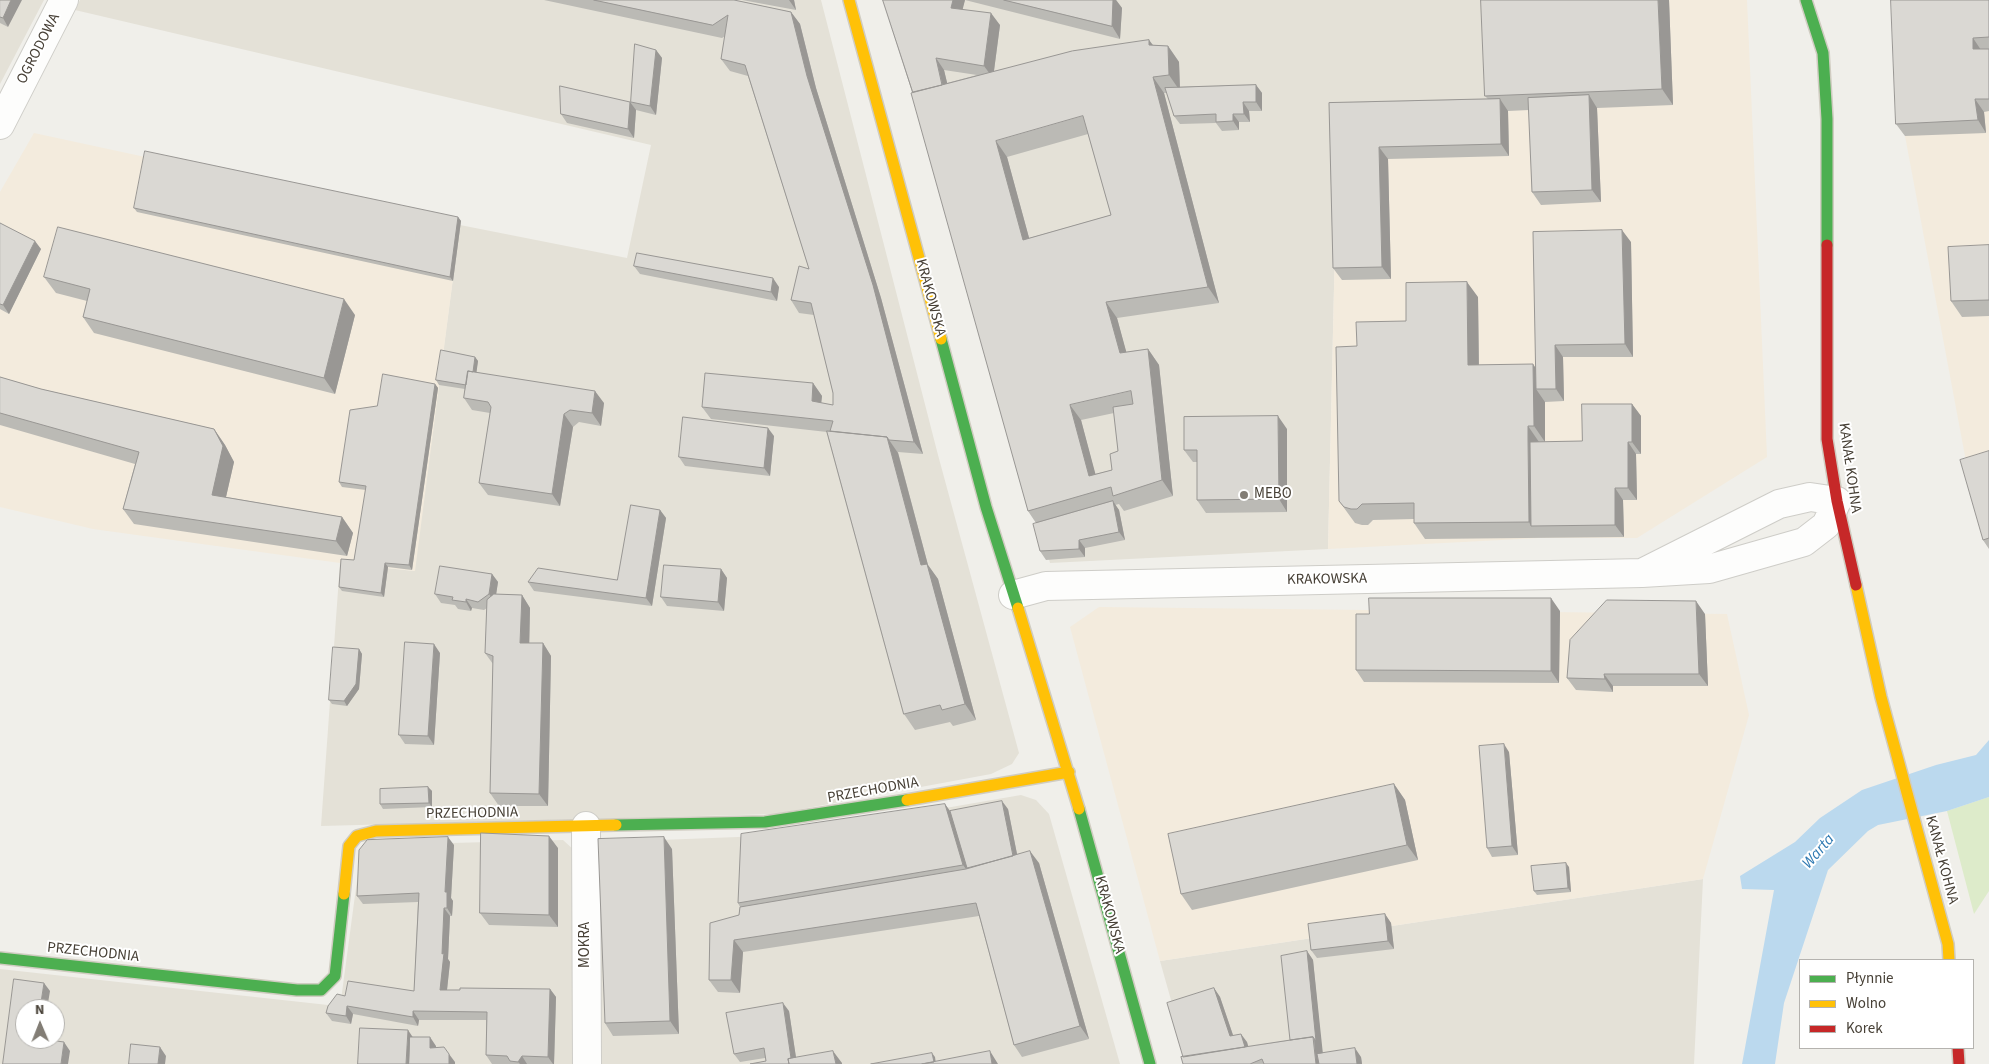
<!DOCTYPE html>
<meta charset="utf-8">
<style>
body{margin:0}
#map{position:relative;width:1989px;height:1064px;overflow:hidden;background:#f0efea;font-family:"Source Sans 3",sans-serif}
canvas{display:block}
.legend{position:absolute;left:1799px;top:959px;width:175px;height:90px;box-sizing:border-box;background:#fff;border:1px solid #b5b3af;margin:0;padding:6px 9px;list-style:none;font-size:15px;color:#474036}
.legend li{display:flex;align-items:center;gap:10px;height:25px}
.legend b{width:25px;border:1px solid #b5b3af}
.north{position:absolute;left:15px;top:999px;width:50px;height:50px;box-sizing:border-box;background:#fff;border:1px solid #b5b3af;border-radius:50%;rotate:359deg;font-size:14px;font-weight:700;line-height:20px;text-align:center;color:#474036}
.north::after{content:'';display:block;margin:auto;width:18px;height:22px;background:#827d75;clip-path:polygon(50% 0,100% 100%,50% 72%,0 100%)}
</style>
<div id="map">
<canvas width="1989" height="1064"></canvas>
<ul class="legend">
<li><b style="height:6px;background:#4caf50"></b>Płynnie</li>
<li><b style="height:6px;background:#ffc107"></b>Wolno</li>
<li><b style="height:6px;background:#c62828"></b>Korek</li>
</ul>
<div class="north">N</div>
</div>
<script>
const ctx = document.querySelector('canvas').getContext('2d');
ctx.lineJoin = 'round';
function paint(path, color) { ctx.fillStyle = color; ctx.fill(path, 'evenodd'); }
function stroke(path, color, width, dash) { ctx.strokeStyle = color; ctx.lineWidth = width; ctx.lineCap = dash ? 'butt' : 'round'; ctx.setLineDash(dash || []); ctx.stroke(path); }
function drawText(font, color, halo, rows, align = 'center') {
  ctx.font = font + ' "Source Sans 3",sans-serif'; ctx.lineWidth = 4; ctx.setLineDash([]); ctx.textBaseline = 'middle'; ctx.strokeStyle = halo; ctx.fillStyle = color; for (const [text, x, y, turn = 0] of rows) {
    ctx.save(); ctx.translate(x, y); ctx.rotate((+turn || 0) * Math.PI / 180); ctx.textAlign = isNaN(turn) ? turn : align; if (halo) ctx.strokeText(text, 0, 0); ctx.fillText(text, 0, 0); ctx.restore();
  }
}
const residential = new Path2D(`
 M0,0h44l-44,84z
 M80,0h741l117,455 81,298 -7,11 -21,10 -216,40 -454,12 19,-263 74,8 46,-346 167,33 24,-113 -576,-135z
 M888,0h598l4,106 -152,9 -10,434 -278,14 -128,-454z
 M1021,795l15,5 13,14 71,250h-524l1,-201 12,-21 180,-7z
 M563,840l12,11v213h-575v-95l328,36 13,-5 19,-142 18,-13zM25,1009h30v30h-30z
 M1703,879l-9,185h-505l-29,-103z`);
const commercial = new Path2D(`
 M1486,0h261l20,457 -130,81h-97l-212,11 10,-434 151,-9z
 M1897,0l92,50v416l-21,6 -63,-336z
 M34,133l426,92 -45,346 -75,-8 -247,-34 -93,-22v-315z
 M1099,607l628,7 22,101 -46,164 -543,82 -90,-334z`);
const green = new Path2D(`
 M1989,797v94l-15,23 -27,-103z`);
const water = new Path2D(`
 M1989,740v57l-42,14 -69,14 -10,6 -40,39 -44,133 -9,61h-33l32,-174 -32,-1 -2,-13 55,-34 25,-24 42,-28 74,-25 40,-10z`);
const street = new Path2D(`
 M0,125l64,-125
 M1013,595l33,-9 596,-13 67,-4 95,-27 22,-17 11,-24 -27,-4 -31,7 -137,69
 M586,826l1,238`);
const fast = new Path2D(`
 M1806,0l17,53 4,66v126
 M941,339l45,168 32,101
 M1079,809l71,255
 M616,825l149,-3 142,-22
 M0,958l297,32h24l14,-14 9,-82`);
const slow = new Path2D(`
 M849,0l92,339
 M1856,585l25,112 67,247 1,16
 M1018,608l61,201
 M907,800l162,-28
 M344,894l5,-48 8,-10 19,-5 240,-6`);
const jam = new Path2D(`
 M1827,245v194l10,62 19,84
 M1958,1048l1,16`);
const wall = new Path2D(`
 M0,0l8,27 -8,-4z
 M544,0h190l57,12 9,12 16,64 65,210 42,156 -25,-2 30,113 10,14 38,141 -23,6 -3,-4 -35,8 -11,-16 -77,-282 -116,-13 -9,-12 111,-24 9,13 -1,7 12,2v-12l-19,-78 -15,-2 -8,-13 18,-31 -61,-193 -18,-5 -9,-12 4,-23 -3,2z
 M742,0h52l2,10z
 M883,0h233l6,8 -2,31 -155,-39 -3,9 38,16 -6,46 155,-31 4,5 15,1 11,16 1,25 76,-2 6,8v18h-13l1,11h-11v8l-17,1 -6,-8 -36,1 -6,-8 -7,-23h-3l55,210 -102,15 9,34 22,-3 11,16 14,131 -49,15 -5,-7 -4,1 4,5 6,30 -40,8v9l-39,3 -6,-9 -4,-28 -8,-12 -116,-419zM944,70l33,5 -30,8zM1088,134l23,81 -82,23 -22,-81zM1114,413l4,38 -6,19 -17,4 -14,-54z
 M1669,0l4,105 -76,3 4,94 -60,3 -9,-13 -3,-82 -21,1 1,45 -121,3 3,120 -49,1 -9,-12 -4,-165 159,-4 -3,-3z
 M1989,0v111l-5,1 2,21 -81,3 -9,-12z
 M656,50l6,8 -6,57 -20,-5 -2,28 -67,-15 -6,-9 70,-12z
 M134,208l324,9 3,4 -8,60 -316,-69z
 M0,223l41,26 -32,65 -9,-5z
 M1631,242l2,115h-70l1,44 -19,1v40l37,-1 50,-37 9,12v38h-5l1,46h-14l1,37 -199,2 -11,-16v-4l-41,1 -5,5h-6l-7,-2 -16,-22 18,-155 49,-25 72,-24 1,68 57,2z
 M1989,245v71l-27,1 -11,-16z
 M634,266l145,21 -2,14 -137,-27z
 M44,277l311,38 -20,79 -241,-61 -11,-16 4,-16 -31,-8z
 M475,357l3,4 -2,11 128,31 -3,23 -22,-4 -6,5 -13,79 -72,-11 -9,-12 11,-70 -18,-3 -8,-12 1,-9 -26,-4 -3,-5z
 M0,377l41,12 173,40 11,16 9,17 -8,35 116,20 11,16 -6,23 -213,-32 -11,-15 12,-45 -135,-39z
 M435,384l3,4 -26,182 -24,-3 -4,30 -42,-6 -3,-4 15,-27 12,-70 -24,-3 -3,-5 38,-76z
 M1287,429v83l-81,1 -9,-13v-38h-4l-9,-12z
 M774,436l-4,40 -85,-10 -6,-9z
 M1989,451v98l-6,-9z
 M660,510l6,8 -14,88 -118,-15 -6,-9 89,-2z
 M721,569l6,9 -3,33 -57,-5 -6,-9z
 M492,574l6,8 -2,12 26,1 8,13 -1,35h14l8,13 -3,150h-49l-9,-13 3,-129 -8,-11 2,-45 -3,2 -12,-2 -1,3 -13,-2 -3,-4 -14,-2 -6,-9z
 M1560,611l-1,72 -195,-1 -8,-12 13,-56z
 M1705,614l3,72h-95v6l-37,-2 -9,-12z
 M359,649l3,5 -3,35 -12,17 -15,-2 -3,-4z
 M440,653l-6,92 -29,-1 -6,-9z
 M1509,752l9,103 -26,2 -5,-9z
 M1394,784l11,16 13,60 -226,50 -11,-16z
 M428,787l4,4v16l-49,2 -3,-5z
 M945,804l5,7 58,-2 9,45 22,9 50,176 -67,18 -8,-12 -35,-129 -236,36 -3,41 -22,-1 -9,-12 30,-65 1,-8 -2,-4z
 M454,845l-3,53 2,3 -1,15h-2l-2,43 2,3 -3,28 103,-1 6,8 -2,67h-62l-6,-9v-35h-67l-1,6 -65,-12 -2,10 -19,-3 -6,-8 19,-17 69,-5 4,-89 -55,2 -6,-8z
 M558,848v79l-69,-2 -9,-12z
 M672,849l7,185 -66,2 -8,-13z
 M1569,867l2,25 -34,3 -3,-4z
 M1385,914l6,9 3,26 -77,9 -6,-8z
 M1307,951l6,9 9,93 39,4 1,7h-179v-7l31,-69 6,9 13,38 14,7 1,5 42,-7z
 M789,1011l7,47 46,5v1h-92l16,-3 -1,-3 -25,4 -6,-8z`);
const shadedWall = new Path2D(`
 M11,0h11l-14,27 -5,-9z
 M789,0h5l2,10z
 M953,0h12l-5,20 -9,-12z
 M1110,0h6l6,8 -2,31 -8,-13z
 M1658,0h11l4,105 -11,-16z
 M791,12l9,12 16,64 65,210 42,156 -9,-12 -107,-366z
 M991,13l9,12 -7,53 -9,-12z
 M1973,38l8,12 -8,-1z
 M1149,40l11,15 -11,-10z
 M1168,46l11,16 1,29 -11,-16z
 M656,50l6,8 -6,57 -6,-9z
 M936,58l8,12 7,29 -8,-12z
 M1153,77l11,16 55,210 -11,-16z
 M1256,85l6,8v18l-6,-9z
 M1589,95l8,13 4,94 -9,-12z
 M1500,99l8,12 1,45 -8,-12z
 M1975,99l9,13 2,21 -8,-13z
 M630,102l6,8 -2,28 -6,-9z
 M1243,102l6,9 1,11 -6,-8z
 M1233,114l6,8v8l-6,-9z
 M996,141l11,16 27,99 -11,-16z
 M1379,147l9,12 3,120 -9,-12z
 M458,217l3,4 -8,60 -3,-4z
 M1622,230l9,12 2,115 -8,-13z
 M35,241l6,8 -32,65 -6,-9z
 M773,278l6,9 -2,14 -6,-9z
 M1467,282l11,15 1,84 -11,-16z
 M344,299l11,16 -20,79 -11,-16z
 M1106,302l11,16 14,51 -11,-16z
 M1555,345l8,12 1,44 -8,-12z
 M1148,349l11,16 14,131 -11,-16z
 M475,357l3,4 -4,30 -3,-5z
 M1533,364l11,16 -8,9 9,13v40l-11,-16z
 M813,383l9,13 -2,18 -8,-13z
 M435,384l3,4 -26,182 -3,-5z
 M595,391l9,12 -3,23 -9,-13z
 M1632,404l9,12v38l-9,-12z
 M1070,405l11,15 19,71 -11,-15z
 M564,414l9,13 -13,79 -8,-12z
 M1278,416l9,13v83l-8,-13z
 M1528,426l11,16 -8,84 -2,-4z
 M768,428l6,8 -4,40 -6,-8z
 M214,429l11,16 9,17 -11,48 -11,-15z
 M887,437l11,16 30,112 10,14 38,141 -11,-16 -44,-139z
 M1628,442l8,12 1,46 -9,-12z
 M1615,488l8,12 1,37 -9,-12z
 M1113,501l6,9 6,30 -6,-8z
 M660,510l6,8 -14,88 -6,-8z
 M342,517l11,16 -6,23 -11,-15z
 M1079,540l6,8v9l-6,-8z
 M385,563l3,4 -4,30 -3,-4z
 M721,569l6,9 -3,33 -6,-9z
 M492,574l6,8 -3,20 -6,-8z
 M522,595l8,13 -1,48 -9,-13z
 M1551,598l9,13 -1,72 -8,-12z
 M466,599l6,9 -1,3 -5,-9z
 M1696,601l9,13 3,72 -9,-12z
 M543,643l8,13 -3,150 -9,-12z
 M434,644l6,9 -6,92 -6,-9z
 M359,649l3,5 -3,35 -12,17 -3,-5z
 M1604,674l9,12v6l-8,-13z
 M1504,744l5,8 9,103 -6,-9z
 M1394,784l11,16 13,60 -11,-15z
 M428,787l4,4v16l-3,-4z
 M1002,801l6,8 12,60 -6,-9z
 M945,804l11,16 13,53 -6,-8z
 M549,836l9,12v79l-9,-12z
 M448,837l6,8 -3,53 2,3 -1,15 -5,-8 -2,-16z
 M664,837l8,12 7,185 -9,-13z
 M1030,851l9,12 50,176 -9,-13z
 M1566,863l3,4 2,25 -3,-4z
 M444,908l6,8 -2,43 2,3 -4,37 -6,-9z
 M1385,914l6,9 3,26 -6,-8z
 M734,940l9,12 -3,41 -9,-13z
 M1307,951l6,9 11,104h-8z
 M44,983l6,8 -3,18h-7z
 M1214,988l6,9 16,47 -6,-8z
 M550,989l6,8 -2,67h-1l-5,-7z
 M783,1003l6,8 8,53h-5z
 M347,1006l6,8 -2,10 -5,-8z
 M413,1011l6,9 -1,6 -5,-9z
 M408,1030l8,12v22h-10z
 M1241,1034l6,8 5,18 -6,-8z
 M430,1037l6,9v10l-6,-8z
 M64,1042l6,9 -2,13h-7z
 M160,1047l6,9 -1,8h-7z
 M1355,1048l6,9 1,7h-5z
 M833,1051l9,12v1h-6z
 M990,1051l8,13h-6z
 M932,1053l3,4 1,7h-2z
 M449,1054l6,8v2h-6z
 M522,1056l5,8h-7l-2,-2z`);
const building = new Path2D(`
 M0,0h11l-8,18 -3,-1z
 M594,0h140l57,12 16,64 66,209 41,157 -25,-2 -2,-3 -57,-6 3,-10 -131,-14 3,-34 108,10 -1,18 21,4v-12l-22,-90 -20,-3 8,-34 10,3 -64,-204 -24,-6 7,-44 -15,10z
 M883,0h70l-2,8 40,5 -7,53 -48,-8 6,27 -29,7z
 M1004,0h109l-1,26z
 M1481,0h177l4,89 -177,7z
 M1891,0h98v37l-16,1v11h16v50h-14l3,21 -82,4z
 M1149,40v5l19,1 1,29 -16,2 55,210 -102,15 14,51 28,-4 14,131 -49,16 -2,-9 -83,24 -117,-418 161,-42zM1083,116l28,99 -88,25 -27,-99zM1131,391l2,13 -20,3 5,44 -8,3 2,16 -23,6 -19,-71z
 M635,44l21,6 -6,56 -19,-4z
 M1256,85v17h-13l1,12h-11v7l-17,1v-8l-42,2 -9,-28z
 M560,86l70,16 -2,27 -67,-15z
 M1589,95l3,95 -60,2 -4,-94z
 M1500,99l1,45 -122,3 3,120 -49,1 -4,-165z
 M145,151l313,66 -8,60 -316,-69z
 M0,223l35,18 -32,64 -3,-1z
 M58,227l286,72 -20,79 -241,-61 7,-28 -46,-12z
 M1622,230l3,114 -70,1 1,44h-20l-3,-157z
 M1989,245v55l-38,1 -3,-54z
 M637,253l136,25 -2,14 -137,-26z
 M1467,282l1,83 65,-1 1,62h-6v13l1,83 -115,1v-20l-52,1 -5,5h-6l-7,-2 -5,-6 -3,-154 21,-1 -1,-24 50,-1v-38z
 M441,350l34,7 -2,15 -5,-1 -2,14 -30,-5z
 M468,371l127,20 -3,22 -22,-3 -6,4 -12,80 -73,-11 12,-76 -3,-5 -24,-4z
 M383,374l52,10 -26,181 -24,-2 -4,30 -42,-6 2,-28 13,1 12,-74 -27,-4 11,-72 27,-4z
 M0,377l41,12 173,40 9,17 -11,49 130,22 -6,24 -213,-32 16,-57 -139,-39z
 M1582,404h50v38h-4v46h-13v37l-84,1 -1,-84 52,-1z
 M1278,416l1,83 -82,1v-50h-13v-33z
 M683,417l85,11 -4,40 -85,-11z
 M827,431l60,6 34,128 6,-1 38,140 -23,6 -2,-5 -36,9z
 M1989,451v87l-6,2 -23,-80z
 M1113,501l6,31 -40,8v9l-39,2 -7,-27z
 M631,505l29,5 -14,88 -118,-16 10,-14 79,12z
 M664,565l57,4 -3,33 -57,-5z
 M440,566l52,8 -3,20 -11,8 -12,-3v3l-14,-2 1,-3 -18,-3z
 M494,594l28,1 -2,48h23l-4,151 -49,-1 3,-137 -8,-3 2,-53z
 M1369,598h182v73l-195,-1v-56h13z
 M1607,600l89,1 3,73h-95l1,5 -38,-1 3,-38z
 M405,642l29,2 -6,92 -29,-1z
 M333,647l26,2 -3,35 -12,17 -15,-1z
 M1504,744l8,102 -25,2 -8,-102z
 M1394,784l13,61 -226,49 -13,-60z
 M428,787l1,16 -49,1v-15z
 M1002,801l11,55 -46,12 -17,-57z
 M945,804l18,61 -225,38 3,-69z
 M481,833l68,3v79l-69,-2z
 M448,837l-3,55h2v16h-3l-2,46 2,-1 -4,37h20v-2l90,1 -2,68 -26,-1 -4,6 -8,-1 -3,-5 -21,-1 1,-43 -74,-1v6l-66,-11 -1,10 -20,-3 2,-7 9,-12 8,2 3,-15 66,10 5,-98 -62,3 2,-46 8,-10z
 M664,837l6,184 -65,2 -7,-184z
 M1030,851l50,175 -66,19 -38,-142 -242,37 -3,40h-22l1,-57 29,-8 1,-8 226,-38z
 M1566,863l2,25 -34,3 -3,-25z
 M1385,914l3,27 -77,9 -3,-26z
 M1307,951l9,90 -3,-4 -23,3 -9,-84z
 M14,979l30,4 -4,26h-15v30h16l23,3 -3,22h-58z
 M1214,988l16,48 11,-2 4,13 -62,10 -16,-54z
 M783,1003l8,55 -3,1 1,5h-39l16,-3 -2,-13 -30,6 -8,-41z
 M360,1028l48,2 -2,34h-48z
 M410,1037h20v11l14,-1 5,7v10h-40z
 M1313,1037l3,27h-52l-2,-5 -12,5h-67l-2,-7z
 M131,1044l29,3 -2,17h-29z
 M1355,1048l2,16h-38l-2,-10z
 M833,1051l3,13h-47l-1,-5z
 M990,1051l2,13h-70z
 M932,1053l2,9 -12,2h-51z`);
const markers = [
 [1244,495,5,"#827d75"]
];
const streetNames = [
 ["OGRODOWA",39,49,-63],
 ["KRAKOWSKA",930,298,75],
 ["KANAŁ KOHNA",1849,468,82],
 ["KRAKOWSKA",1327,580,-1],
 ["PRZECHODNIA",873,791,-10],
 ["PRZECHODNIA",472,814,-1],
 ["KANAŁ KOHNA",1941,860,75],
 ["KRAKOWSKA",1109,915,75],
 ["MOKRA",586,945,-90],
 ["PRZECHODNIA",93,953,6]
];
const poiNames = [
 ["MEBO",1254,495]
];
const waterNames = [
 ["Warta",1819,852,-49]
];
paint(residential, '#e4e1d7');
paint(commercial, '#f3ebdd');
paint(green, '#ddebca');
paint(water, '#bbd9ee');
stroke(street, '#cecdc8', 30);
stroke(fast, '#d0ccc1', 14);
stroke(slow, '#d0ccc1', 14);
stroke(jam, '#d0ccc1', 14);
stroke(street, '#fdfdfc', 28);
stroke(fast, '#4caf50', 11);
stroke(slow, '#ffc107', 11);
stroke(jam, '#c62828', 11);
paint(wall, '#bbbab5');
paint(shadedWall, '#999794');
paint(building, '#dad8d3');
stroke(building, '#999794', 1);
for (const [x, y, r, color] of markers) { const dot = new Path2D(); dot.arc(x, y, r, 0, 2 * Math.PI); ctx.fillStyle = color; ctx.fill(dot); stroke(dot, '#fff', 2); }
drawText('15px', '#474036', '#fff', streetNames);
drawText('15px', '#474036', '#fff', poiNames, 'left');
drawText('italic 16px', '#307ab2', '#fff', waterNames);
</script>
